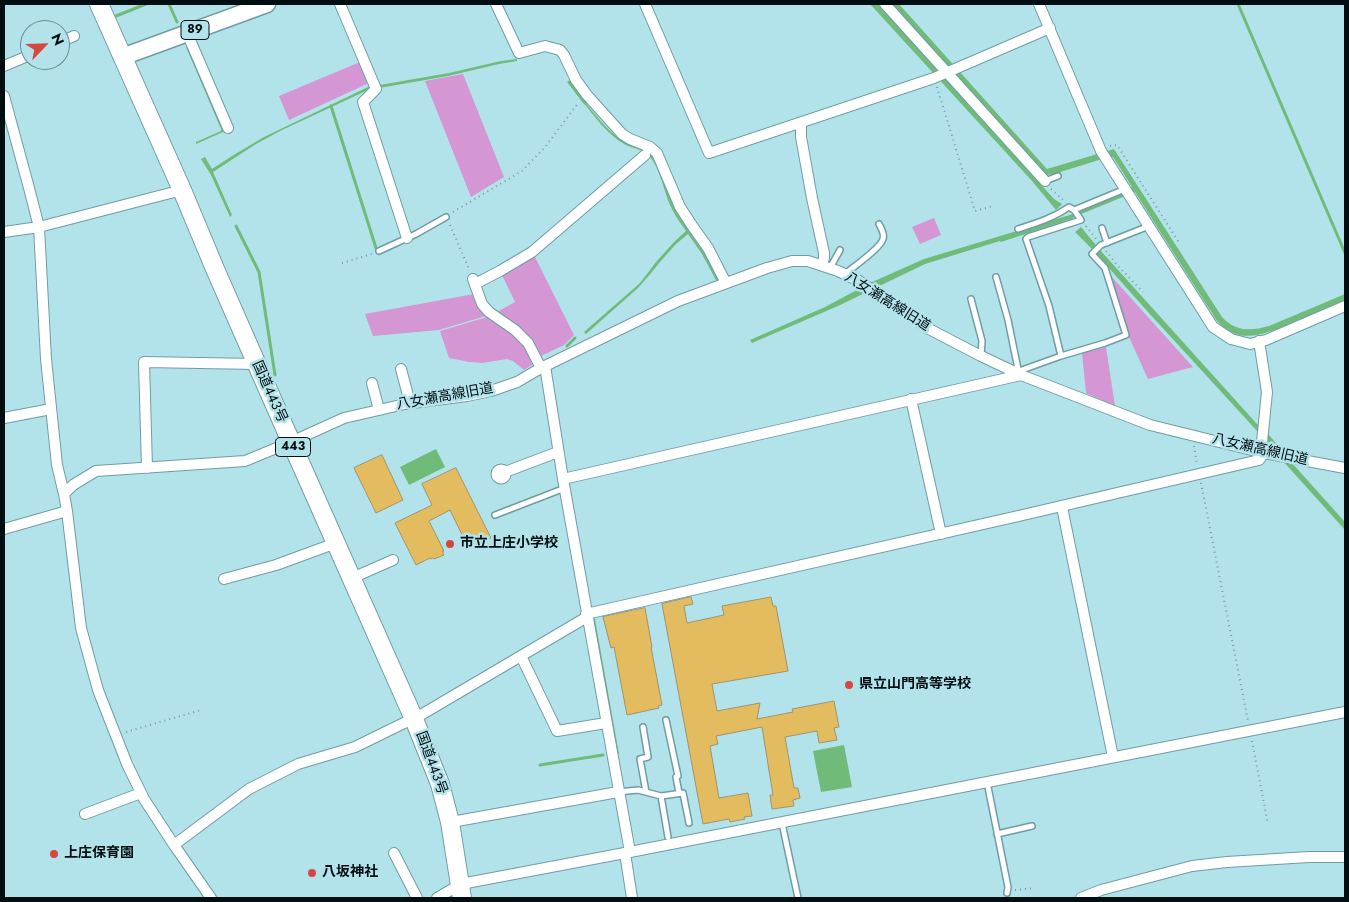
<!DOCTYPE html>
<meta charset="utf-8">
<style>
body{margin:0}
#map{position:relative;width:1349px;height:902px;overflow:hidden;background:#b3e3ea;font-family:Jost,sans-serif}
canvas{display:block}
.frame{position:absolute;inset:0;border:5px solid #000e11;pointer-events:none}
.north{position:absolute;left:20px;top:20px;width:50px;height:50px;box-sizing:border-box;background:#b3e3ea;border:1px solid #6b8e93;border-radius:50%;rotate:66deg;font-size:14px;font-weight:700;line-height:20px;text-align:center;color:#000e11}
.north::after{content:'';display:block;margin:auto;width:18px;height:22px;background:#d5473f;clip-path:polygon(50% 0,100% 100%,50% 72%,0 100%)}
</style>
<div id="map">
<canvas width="1349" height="902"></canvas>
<div class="frame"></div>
<div class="north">N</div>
</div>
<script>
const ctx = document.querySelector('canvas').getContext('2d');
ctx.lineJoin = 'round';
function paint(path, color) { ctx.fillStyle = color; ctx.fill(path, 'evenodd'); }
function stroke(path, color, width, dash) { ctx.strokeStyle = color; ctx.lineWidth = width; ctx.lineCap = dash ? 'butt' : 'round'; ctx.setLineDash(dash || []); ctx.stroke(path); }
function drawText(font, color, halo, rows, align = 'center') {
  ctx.font = font + ' Jost,"Noto Sans JP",sans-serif'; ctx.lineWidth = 5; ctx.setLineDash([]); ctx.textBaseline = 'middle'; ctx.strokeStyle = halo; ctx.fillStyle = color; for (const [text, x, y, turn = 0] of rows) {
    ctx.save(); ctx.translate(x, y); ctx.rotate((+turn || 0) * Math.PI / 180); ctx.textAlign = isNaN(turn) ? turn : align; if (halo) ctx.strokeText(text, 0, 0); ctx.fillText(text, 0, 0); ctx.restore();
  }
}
const green = new Path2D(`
 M360,62l9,21 -80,37 -10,-24z
 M463,74l41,103 -33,20 -46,-116z
 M934,218l7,17 -21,9 -8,-17z
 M533,253l41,82 -10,10 -23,11c-13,-23 -23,-29 -44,-44l18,-10 -14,-29z
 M1111,276l82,91 -45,12 -19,-42z
 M474,294l12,22 -47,14 -66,6 -8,-22z
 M487,317c21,8 37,27 48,46l-11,7 -11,-9 -6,-2 -25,4 -13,-1 -20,-4 -9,-27z
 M1106,347l9,59 -29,-13 -4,-40z`);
const water = new Path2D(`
 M870,4h8l176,195 8,5 -6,6 -24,-29z
 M890,4h9l148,165 67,-20 108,168c14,15 29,14 47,9l76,-32v7c-18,7 -36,15 -54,22 -24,10 -50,23 -72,0 -4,-4 -7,-11 -11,-16l-73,-115 -56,23 -1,-3 54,-25 -19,-30 -11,2 -48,15v1l-3,1 -1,-2 -4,2z
 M186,47h2l36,82 -1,3 -27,12v-2l25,-11v-2z
 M517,59v2l-18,3 -51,12 -80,14 -86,40 -26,14 -43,28 19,43 -2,2 -19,-42 -10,-16 4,-2 7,12 20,-13 32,-19 104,-50 81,-14 52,-12z
 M584,101c11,13 22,28 36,38 10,8 24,8 32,17l29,63 24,35 14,26 -2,2 -15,-28 -14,-20 -12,10 -16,18 -8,10 -14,16 -52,46 -2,-2 56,-49 16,-21 18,-20 12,-11c-6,-8 -12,-17 -16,-26 -6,-14 -11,-40 -22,-50 -6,-6 -17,-7 -24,-11 -17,-10 -29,-27 -41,-42z
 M1073,214l1,4 -73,24 -1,-1 -75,23 -87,42 -86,37 -2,-3 75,-33 45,-24 54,-24z
 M1081,227l19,23 157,174 12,11 21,25 2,3 53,59v8l-72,-80 -4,-6 -121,-132 -56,-63 -17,-17z
 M436,449l9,18 -36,18 -9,-18z
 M593,619h2l24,135h-1z
 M844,745l8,42 -31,5 -8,-41z`);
const stream = new Path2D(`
 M169,4l8,18
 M1238,4l107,249
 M116,16l30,-12
 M569,82l16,21
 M331,106l45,142
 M236,226l23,46 16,103
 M567,346l8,-8
 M540,765l63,-10`);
const building = new Path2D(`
 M382,455l21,45 -27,13 -22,-45z
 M456,468l35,70 -22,11 -19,-39 -21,11 15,30h-2l2,4 -10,4 -1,-1 -3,1v-1l-14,7 -21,-42 37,-18 -10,-21z
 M691,597l2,7 -9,2 3,17 37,-8 -2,-9 49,-9 2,9h3l12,65 -76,13 5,27 43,-8 -3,16 36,-7 -1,-3 42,-8 5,26 -5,1 3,12 -18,3 -2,-12 -32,6 9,51h4l2,10 -7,2 1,6 -22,3 -2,-14h3l-11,-68 -46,9 2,8 -8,2 9,52 29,-5 4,23 -8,1 1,2 -15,3 -1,-3 -26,5 -41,-220z
 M645,608l7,39h-1l11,58 -4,1 1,2 -32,7 -13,-68 -3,1 -8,-31z`);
const path = new Path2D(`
 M937,87l38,124 18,-5
 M1110,146l7,-1 63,99
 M1051,189l13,12
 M453,212l69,-41 24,-25 33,-44
 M450,225l19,44
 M1086,226l11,14
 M1106,251l11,14 26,27
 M342,263l30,-9
 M1194,446l3,18
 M1201,483l47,238
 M126,732l75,-22
 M1252,741l16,83
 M1015,890l20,-2`);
const service = new Path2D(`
 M1045,181l13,-5
 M1074,210l51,-21
 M1102,228l5,15
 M1018,229c19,-6 35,-11 51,-22l5,3 7,10 -53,17 -2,2 23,67 12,50 -42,15
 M379,251l37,-17 30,-17
 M830,268l10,-18
 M845,274c8,-7 36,-26 38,-35 2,-5 -2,-11 -4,-15
 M996,277l12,43 11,54
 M971,299l11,42 -1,15
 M1061,356l44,-13 21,-8 -21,-67 -13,-14 9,-9 48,-19
 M495,515l70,-27
 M666,720l12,56 -2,1 3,16
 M643,727l5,30 -8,2 6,33
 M987,782l21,105 -1,6
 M618,792l20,-2 23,6 22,-3 6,30
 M661,796l7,41
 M782,823l16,75
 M997,834l35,-8`);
const minor = new Path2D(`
 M340,4l36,85 -13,13 44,136
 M496,4l23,49 26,-7 15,4 4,5 12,25 11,15 35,39 8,5 20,8 7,6 23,54 13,20 15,21 18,35
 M645,4l64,149 225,-75 116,-50
 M885,4l160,177
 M1039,4l62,147 112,176 18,12 19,5 16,-4 79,-34
 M187,33l41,95
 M60,42l14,-6
 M4,66l26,-11
 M4,96l25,92 10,39 7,132 11,106 7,29 3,17 14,117 17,62 29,74 17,35 30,46 37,53
 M801,123v14l11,61 12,55v5l-2,7
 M4,232l35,-5 143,-37
 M473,279l9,25 7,8 26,18 13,13 13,25
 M475,284l25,-13 32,-19 113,-97
 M1259,341l8,51 -6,60
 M545,366l18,113 67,373
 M401,369l9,34
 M372,383l7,27
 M911,399l30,135
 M4,418l47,-9
 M147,468l-3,-106 113,2
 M496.5 474a4.5 4.5 0 1 1 9 0a4.5 4.5 0 1 1-9 0Z
 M505,472l53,-20
 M563,479l458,-104
 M64,494l9,-9 23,-14 149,-10 46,-19 53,-24 61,-14 62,-8 24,-5 26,-9 24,-14 137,-67 89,-33 25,-7h16l30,10 21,10 70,48 52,27 40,19 129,50 114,28 81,15
 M1062,507l51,250
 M4,529l63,-18
 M352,578l41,-18
 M224,579l52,-14 60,-22
 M586,614c225,-51 449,-101 673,-154l5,-7
 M521,656l36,75 49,-8
 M414,719l173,-102
 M85,814l56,-21
 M457,821l161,-29
 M174,845l75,-56 49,-25 57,-17 51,-25
 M394,853l23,45
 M625,853l7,45
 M437,898l24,-14 169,-32 715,-140
 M1081,898l20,-8 91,-24 35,-4 82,-5h36`);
const primary = new Path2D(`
 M122,57l145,-53`);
const trunk = new Path2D(`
 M99,4l83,186 33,79 76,173 123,277 26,65 10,38 12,76`);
const markers = [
 [450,544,5,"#d5473f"],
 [849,685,5,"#d5473f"],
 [54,854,5,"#d5473f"],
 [312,873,5,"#d5473f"]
];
const shields = [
 [195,30,28],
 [293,447,35]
];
const shieldNames = [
 ["89",195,30],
 ["443",293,447]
];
const streetNames = [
 ["八女瀬高線旧道",887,302,32],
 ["国道443号",269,392,66],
 ["八女瀬高線旧道",445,397,-10],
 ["八女瀬高線旧道",1260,450,13],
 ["国道443号",431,763,70]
];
const poiNames = [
 ["市立上庄小学校",460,544],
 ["県立山門高等学校",859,685],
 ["上庄保育園",64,854],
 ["八坂神社",322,873]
];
paint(green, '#d497d3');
paint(water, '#70bb7a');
stroke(stream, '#70bb7a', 3);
paint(building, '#e2bc5f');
stroke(building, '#a19270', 1);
stroke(service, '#6f9da4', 8);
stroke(minor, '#6f9da4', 12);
stroke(primary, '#6f9da4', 19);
stroke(trunk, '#6f9da4', 20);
stroke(path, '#769aa0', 2, [1, 4]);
stroke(service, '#fff', 5);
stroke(minor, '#fff', 10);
stroke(primary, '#fff', 16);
stroke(trunk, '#fff', 18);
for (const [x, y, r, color] of markers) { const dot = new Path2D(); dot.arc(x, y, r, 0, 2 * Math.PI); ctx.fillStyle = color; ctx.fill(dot); stroke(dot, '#b3e3ea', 2); }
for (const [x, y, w] of shields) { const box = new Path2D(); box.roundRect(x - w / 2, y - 9.5, w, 19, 4); ctx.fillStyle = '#b3e3ea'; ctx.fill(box); stroke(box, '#000e11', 1); }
drawText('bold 12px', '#000e11', null, shieldNames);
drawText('14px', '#000e11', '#b3e3ea', streetNames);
drawText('bold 14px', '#000e11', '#b3e3ea', poiNames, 'left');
</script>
